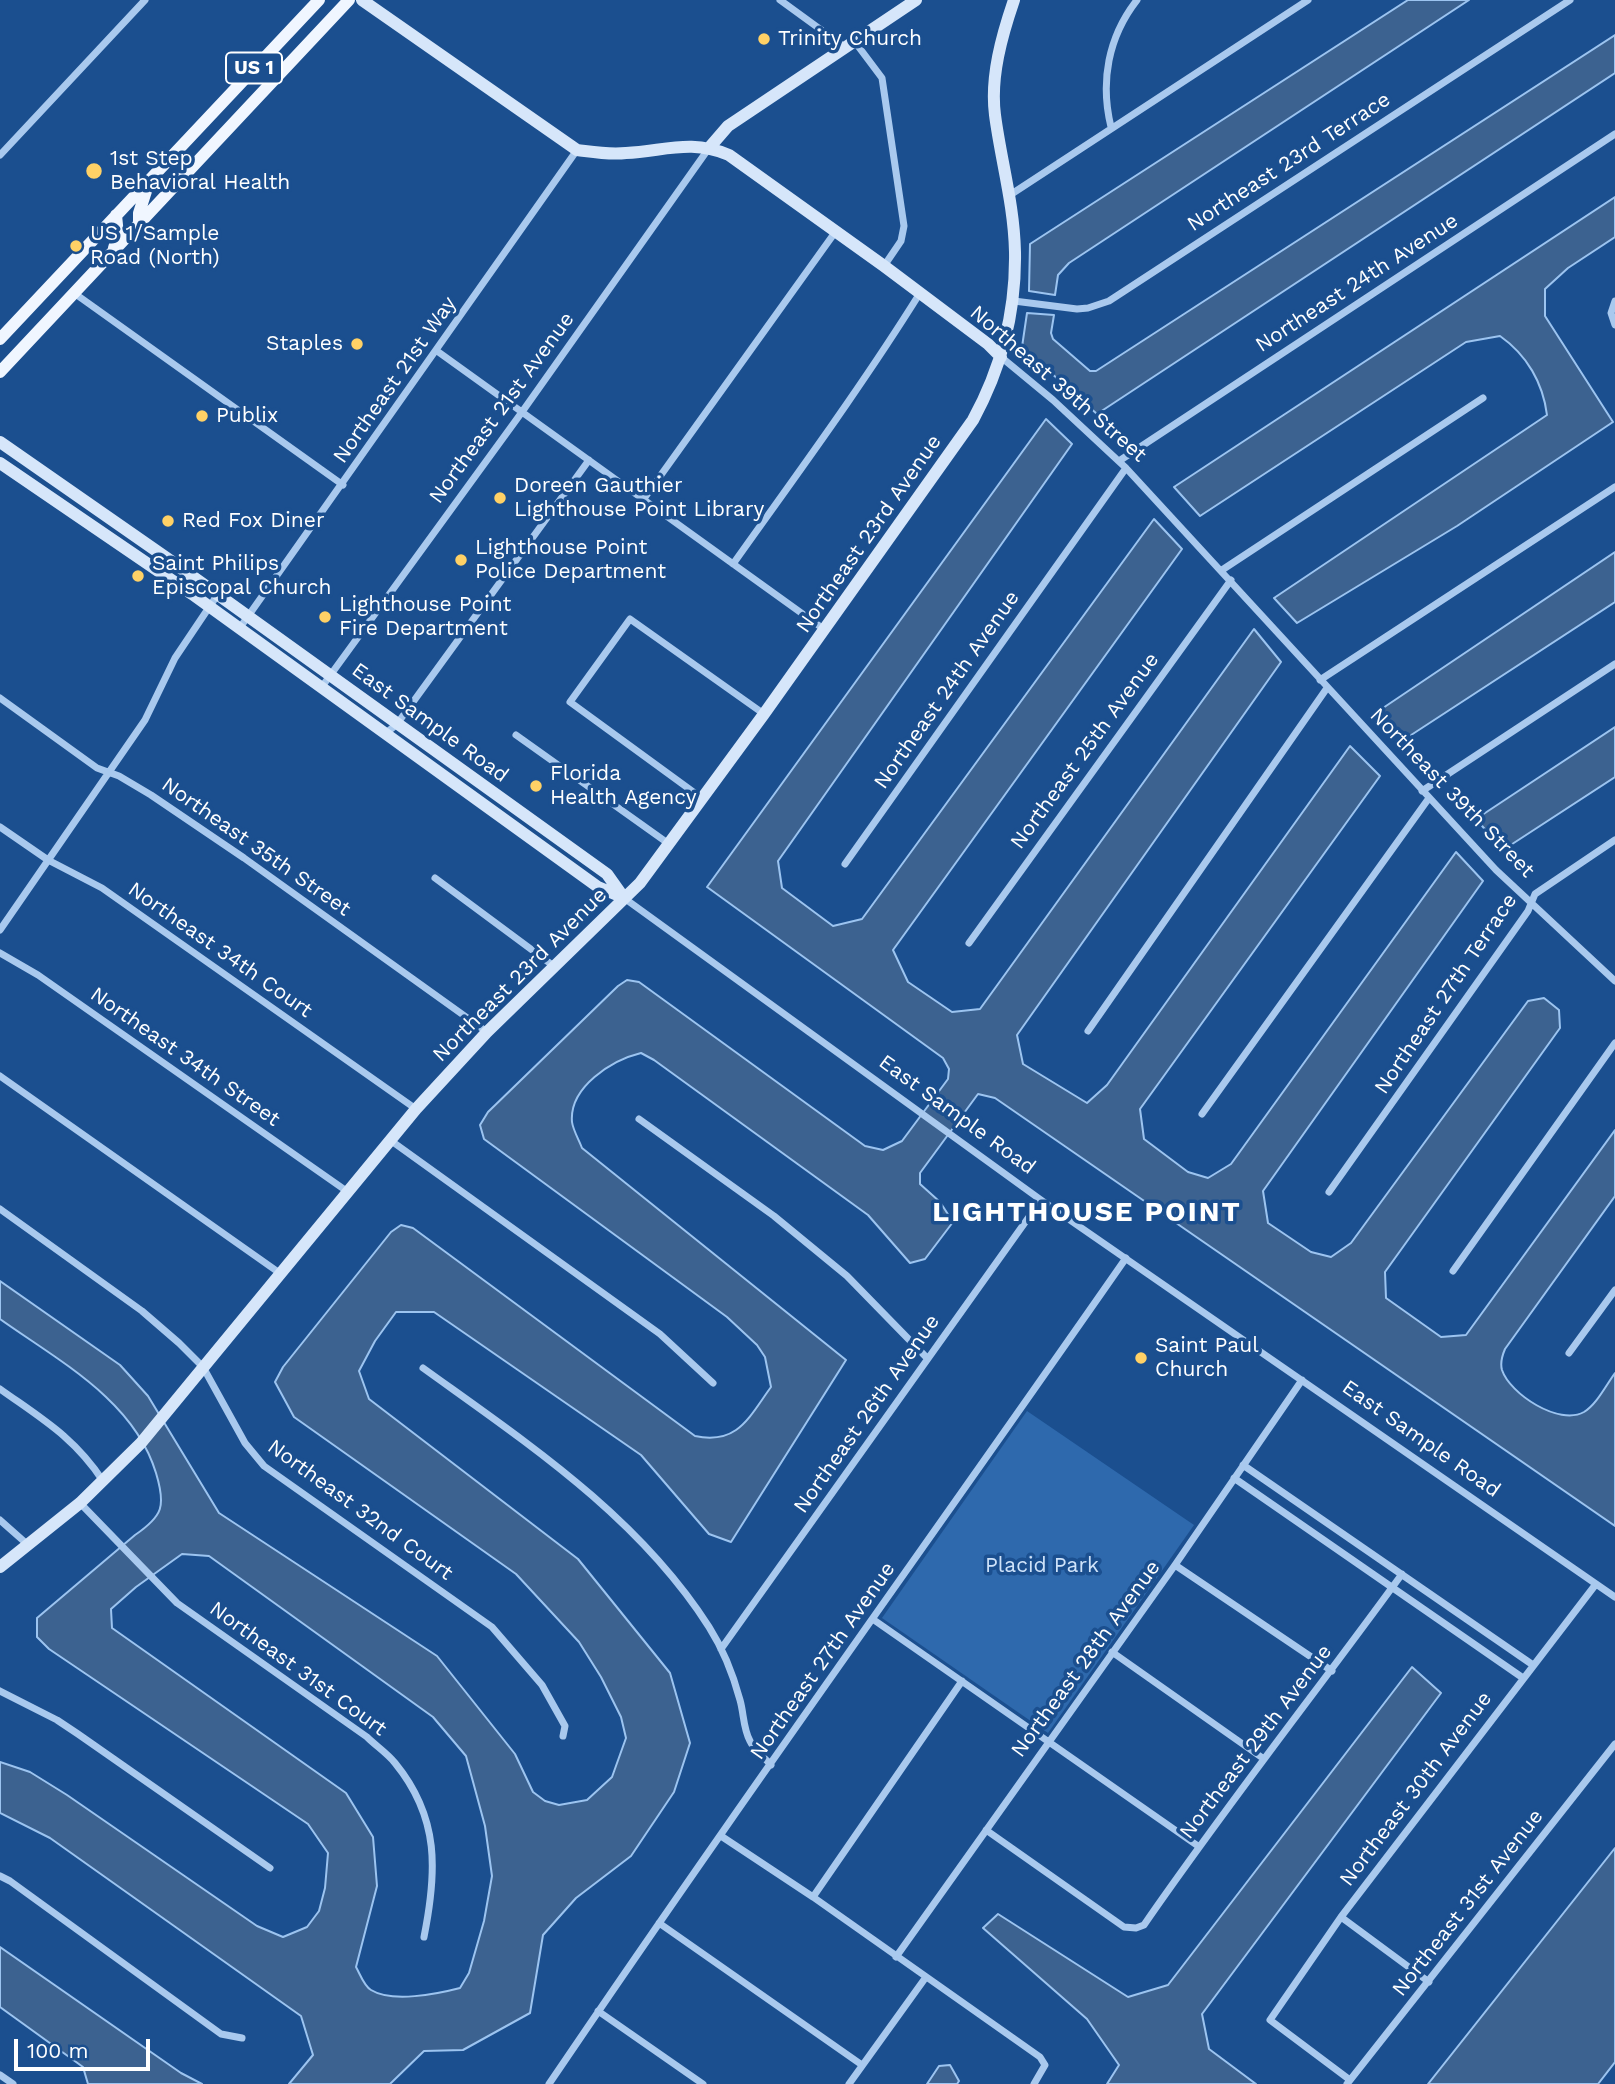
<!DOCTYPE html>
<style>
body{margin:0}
#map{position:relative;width:1615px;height:2084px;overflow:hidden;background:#1b4f8f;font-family:"Work Sans",sans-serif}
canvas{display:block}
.scale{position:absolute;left:14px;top:2039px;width:136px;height:32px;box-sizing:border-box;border:4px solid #fff;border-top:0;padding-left:9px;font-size:21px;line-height:24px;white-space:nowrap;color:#fff;-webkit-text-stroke:5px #1b4f8f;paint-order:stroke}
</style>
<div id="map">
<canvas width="1615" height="2084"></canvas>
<div class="scale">100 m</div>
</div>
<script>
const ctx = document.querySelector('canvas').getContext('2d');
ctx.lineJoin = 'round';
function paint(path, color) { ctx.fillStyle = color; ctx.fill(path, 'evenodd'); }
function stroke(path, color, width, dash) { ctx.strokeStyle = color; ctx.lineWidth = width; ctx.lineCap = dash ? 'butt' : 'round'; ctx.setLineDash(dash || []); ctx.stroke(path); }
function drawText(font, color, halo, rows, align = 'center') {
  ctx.font = font + ' "Work Sans",sans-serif'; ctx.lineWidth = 7; ctx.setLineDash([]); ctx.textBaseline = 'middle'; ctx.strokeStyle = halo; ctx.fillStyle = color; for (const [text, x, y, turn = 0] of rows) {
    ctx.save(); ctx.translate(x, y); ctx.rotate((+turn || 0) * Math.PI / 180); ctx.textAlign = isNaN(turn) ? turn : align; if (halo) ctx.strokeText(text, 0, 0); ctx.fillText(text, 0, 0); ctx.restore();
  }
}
const green = new Path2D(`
 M1027,1411l167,114 -146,208 -166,-115z`);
const water = new Path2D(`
 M1408,0h61l-400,263 -11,12 -3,20 -26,-4 1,-47z
 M1615,35v38l-518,341 -75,-67 5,-34 27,2 -3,18 2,6 37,32h6z
 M1615,197v40l-47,31 -23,21v27l68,106 -156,104 -160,97 -23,-25 273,-183c-4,-32 -20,-60 -47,-79l-34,6 -266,174 -26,-29z
 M1046,419l26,25 -294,417 4,27 51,38 29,-7 292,-400 28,30 -289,401 15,32 44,30 28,-3 274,-380 27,33 -264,373 6,29 64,39 20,-18 243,-339 30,30 -240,333 4,30 44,33 20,6 23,-14 225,-312 27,29 -220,310 5,32 43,29 20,5 20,-14 177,-242 16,-3 15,12 1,18 -175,244 1,26 55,39 25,-2 149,-205v66l-110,153c-3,7 -5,14 -3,21 8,24 57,56 82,42 13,-8 22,-27 31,-39v153l-620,-428 -17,-4 -58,79v11l20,18 13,20 -28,37 -15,4 -42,-48 -214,-155 -13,-7c-29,7 -72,34 -69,69 1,8 7,18 10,26l264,212 -115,182 -22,-8 -68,-79 -207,-143h-38l-21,29 -16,30 10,28 209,160 92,114 20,70 -16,49 -43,64 -55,42 -33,37 -13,78 -67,37 -39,1 -34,33h-101l24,-29 -12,-39 -251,-178 -50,-25v-51l30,10 37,23 190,131 26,11 24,-10 12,-16 6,-23 3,-35 -20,-29 -259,-175 -12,-12v-19l98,-83c28,-19 31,-29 21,-62 -22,-73 -97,-112 -156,-154v-38l120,84 28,31 71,117 218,143 78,98 18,38 12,9 14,4 28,-5 25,-23 14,-39 -5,-21 -20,-40 -22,-35 -63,-68 -222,-157 -19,-35 8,-15 108,-135 10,-7 12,3 282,208c43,9 54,-19 76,-49l-6,-30 -8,-12 -30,-28 -243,-178 -4,-14 8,-13 130,-126 9,-6 12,2 226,164 18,4 19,-9 46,-62 1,-10 -6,-11 -236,-171zM182,1554l27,2 224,161 33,39 19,70 7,50 -8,45 -15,52 -9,15c-23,6 -68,15 -89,2 -7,-4 -11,-16 -15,-23l21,-81 -4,-49 -27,-44 -234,-165 -1,-19 25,-22z
 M1615,552v50l-210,137 -25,-29z
 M1615,727v50l-112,73 -27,-31z
 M1412,1667l29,26 -239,321 7,35 47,35h-149l12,-19 -32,-46 -104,-91 15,-14 130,83 40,-12z
 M1615,1848v214l-17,22h-170z
 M0,1947l181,126 21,11h-114l-5,-17 -83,-60z
 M950,2065l9,16 -2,3h-30l12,-18z`);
const street = new Path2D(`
 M780,0l66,48
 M855,42l27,36 22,148 -3,15 -17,25
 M1111,127c-11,-45 -3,-90 26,-127
 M0,155l145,-155
 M1010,195l298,-195
 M74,293l269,192
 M1014,301l63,8 11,-1 21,-7 461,-301
 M1615,301l-4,12 4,12
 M437,351l388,279
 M1001,357l52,43 73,68 370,402 119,111
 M1119,461l496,-327
 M643,500l193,-269
 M733,564c64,-90 129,-178 187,-271
 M1222,570l261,-172
 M239,629l338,-479
 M1320,680l295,-193
 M321,688l201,-276 187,-264
 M0,698l97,70 22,8 32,19 93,63 243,174
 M385,734l12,-10 192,-264
 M516,735l153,109
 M1422,791l193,-127
 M703,799l-133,-97 60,-83 134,95
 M0,827l48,33 54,28 314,221
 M845,864l281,-396
 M435,878l120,89
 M624,898l417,302 574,397
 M0,930l145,-210 30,-62 43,-64
 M969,943l262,-363
 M0,953l38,22 310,217
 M1088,1031l239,-343
 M0,1076l281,198
 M1202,1114l227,-316
 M639,1119l135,97 73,60 80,82
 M390,1140l270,194 53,49
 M1329,1192l199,-281 7,-17 80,-54
 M0,1209l142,102 37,32 24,24 42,76 19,23 228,161 50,58 23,41 -2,10
 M1453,1271l162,-228
 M1569,1353l46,-63
 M423,1368c104,75 215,148 286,259 14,22 24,47 31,73 4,14 3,28 10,41 4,9 14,16 21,24
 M0,1389c42,30 74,48 103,92
 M1243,1465l290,200
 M1234,1478l289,200
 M80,1503l97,100 190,134c9,9 20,16 28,26 45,55 42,109 29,174
 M0,1520l27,24
 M1175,1565l157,106
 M874,1620l324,226
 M721,1649l320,-449
 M1112,1652l152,107
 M0,1691l57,29 21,14 192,134
 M986,1830l138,97 12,1 8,-3c82,-119 172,-233 258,-351
 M721,1836l92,61 227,160 5,8 -11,19
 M0,1876l10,5 211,153 21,4
 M813,1897l149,-216
 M1341,1917l88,65
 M659,1923l203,142
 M896,1957l279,-392 127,-185
 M598,2011l105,73
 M0,2075l13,9
 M1350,2080l-80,-60 71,-103 255,-333
 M549,2084c188,-278 385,-550 577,-826
 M849,2084l77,-107
 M1347,2084l268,-340`);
const secondary = new Path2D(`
 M362,0l215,150c16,2 32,5 49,3 39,-2 65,-14 103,2l155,111 104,78 13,13
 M709,148l19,-22 188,-126
 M0,442l171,119 436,313 17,24
 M0,463l192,131 406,293 24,10
 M0,1567l80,-64 61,-60 275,-334 71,-77 153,-149 124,-169 209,-294c29,-53 43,-108 42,-168 -1,-48 -14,-91 -20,-137 -5,-38 7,-80 19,-115`);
const primary = new Path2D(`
 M139,223v-10l9,-28
 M114,248l4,-13 -2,-20
 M0,339l319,-339
 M0,372l349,-372`);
const markers = [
 [764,39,7,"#ffd166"],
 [94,171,9,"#ffd166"],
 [76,246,7,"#ffd166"],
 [357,344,7,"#ffd166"],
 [202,416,7,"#ffd166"],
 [500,498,7,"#ffd166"],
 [168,521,7,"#ffd166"],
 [461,560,7,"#ffd166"],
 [138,576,7,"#ffd166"],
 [325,617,7,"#ffd166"],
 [536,786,7,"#ffd166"],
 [1141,1358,7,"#ffd166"]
];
const shields = [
 [254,68,56]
];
const shieldNames = [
 ["US 1",254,68]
];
const poiNames = [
 ["Trinity Church",778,39],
 ["1st Step",110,159],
 ["Behavioral Health",110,183],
 ["US 1/Sample",90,234],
 ["Road (North)",90,258],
 ["Staples",343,344,"right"],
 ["Publix",216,416],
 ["Doreen Gauthier",514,486],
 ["Lighthouse Point Library",514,510],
 ["Red Fox Diner",182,521],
 ["Lighthouse Point",475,548],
 ["Police Department",475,572],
 ["Saint Philips",152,564],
 ["Episcopal Church",152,588],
 ["Lighthouse Point",339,605],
 ["Fire Department",339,629],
 ["Florida",550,774],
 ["Health Agency",550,798],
 ["Saint Paul",1155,1346],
 ["Church",1155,1370]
];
const streetNames = [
 ["Northeast 23rd Terrace",1289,162,-33],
 ["Northeast 24th Avenue",1357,283,-33],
 ["Northeast 21st Way",395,380,-55],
 ["Northeast 39th Street",1058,384,41],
 ["Northeast 21st Avenue",502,408,-54],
 ["Northeast 23rd Avenue",869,534,-55],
 ["Northeast 24th Avenue",947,690,-55],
 ["East Sample Road",430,723,36],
 ["Northeast 25th Avenue",1085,751,-54],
 ["Northeast 39th Street",1452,793,46],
 ["Northeast 35th Street",256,847,35],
 ["Northeast 34th Court",220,950,35],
 ["Northeast 23rd Avenue",520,975,-45],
 ["Northeast 27th Terrace",1446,994,-56],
 ["Northeast 34th Street",185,1057,35],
 ["East Sample Road",957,1115,36],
 ["Northeast 26th Avenue",867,1414,-55],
 ["East Sample Road",1421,1439,35],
 ["Northeast 32nd Court",360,1510,36],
 ["Northeast 28th Avenue",1086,1659,-54],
 ["Northeast 27th Avenue",823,1661,-55],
 ["Northeast 31st Court",298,1669,36],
 ["Northeast 29th Avenue",1256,1742,-53],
 ["Northeast 30th Avenue",1416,1789,-53],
 ["Northeast 31st Avenue",1468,1903,-52]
];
const parkNames = [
 ["Placid Park",1042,1566]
];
const districtNames = [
 ["LIGHTHOUSE POINT",1087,1213]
];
paint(green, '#2e69ad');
paint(water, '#3c6290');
stroke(water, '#9cc4f0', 2);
stroke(street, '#a9c9ee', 7);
stroke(secondary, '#d6e6fa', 12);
stroke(primary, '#f0f6ff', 12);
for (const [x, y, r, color] of markers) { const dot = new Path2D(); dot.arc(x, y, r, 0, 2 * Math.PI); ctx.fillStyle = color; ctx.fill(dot); stroke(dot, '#1b4f8f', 2.5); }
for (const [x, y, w] of shields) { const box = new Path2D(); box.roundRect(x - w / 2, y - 15.5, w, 31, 5); ctx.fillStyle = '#1b4f8f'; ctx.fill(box); stroke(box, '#fff', 2); }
drawText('bold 19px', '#fff', null, shieldNames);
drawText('21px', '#fff', '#1b4f8f', poiNames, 'left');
drawText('21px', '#fff', '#1b4f8f', streetNames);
drawText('21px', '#cfe3fa', '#1b4f8f', parkNames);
ctx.letterSpacing = '2px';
drawText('bold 28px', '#fff', '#1b4f8f', districtNames);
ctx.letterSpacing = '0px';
</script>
